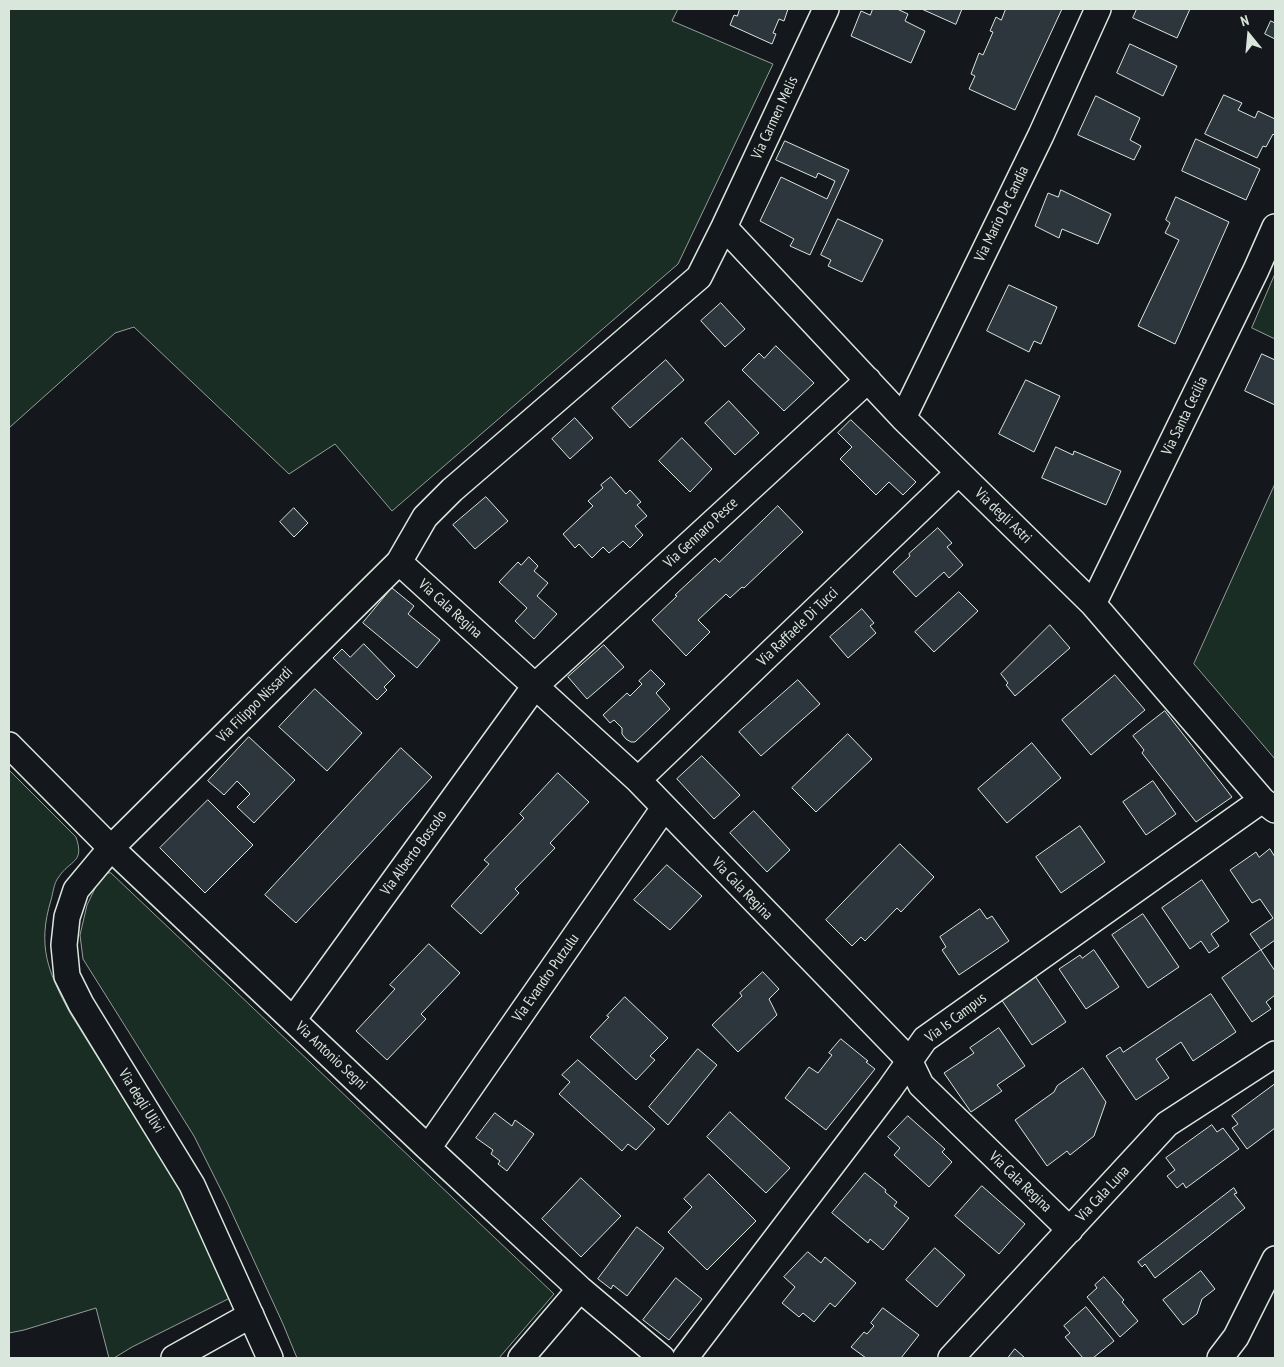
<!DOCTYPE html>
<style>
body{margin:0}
#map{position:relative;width:1284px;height:1367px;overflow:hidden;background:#14181c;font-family:"PT Sans Narrow",sans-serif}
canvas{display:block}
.frame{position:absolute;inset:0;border:10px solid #d8e6dc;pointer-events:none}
.north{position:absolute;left:1224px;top:10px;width:50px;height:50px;-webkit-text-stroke:4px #14181c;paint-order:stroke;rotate:343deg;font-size:14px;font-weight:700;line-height:20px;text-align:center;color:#d8e6dc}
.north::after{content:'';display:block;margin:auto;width:18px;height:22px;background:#d8e6dc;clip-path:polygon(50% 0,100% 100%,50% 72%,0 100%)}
</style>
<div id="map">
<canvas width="1284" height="1367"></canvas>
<div class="frame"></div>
<div class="north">N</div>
</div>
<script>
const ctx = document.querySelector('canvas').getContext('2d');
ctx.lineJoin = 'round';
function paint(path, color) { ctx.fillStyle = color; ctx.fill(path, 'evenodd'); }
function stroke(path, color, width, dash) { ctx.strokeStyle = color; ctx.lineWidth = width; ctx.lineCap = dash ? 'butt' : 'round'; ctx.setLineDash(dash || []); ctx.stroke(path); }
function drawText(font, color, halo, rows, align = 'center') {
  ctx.font = font + ' "PT Sans Narrow",sans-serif'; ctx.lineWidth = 4; ctx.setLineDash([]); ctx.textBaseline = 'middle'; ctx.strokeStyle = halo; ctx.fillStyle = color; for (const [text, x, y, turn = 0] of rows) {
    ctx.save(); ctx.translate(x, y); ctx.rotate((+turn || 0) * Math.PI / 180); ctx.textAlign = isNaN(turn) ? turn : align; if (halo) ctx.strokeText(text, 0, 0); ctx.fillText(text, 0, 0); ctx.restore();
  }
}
const green = new Path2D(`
 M9,9h669l-6,12 101,43 -95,200 -286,247 -57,-67 -46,30 -155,-147 -19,6 -106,95z
 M1275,274v65l-23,-11z
 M1275,484v275l-81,-95z
 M9,770l67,67c9,27 -6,22 -18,41 -4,5 -5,15 -7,22 -14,46 -3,72 19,113l119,191 41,94 -98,49 -18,11h-5l-13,-50 -72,22 -15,3z
 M111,873l443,421 -55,64h-202l-14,-34 -56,-122 -33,-66 -111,-177 -3,-24 7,-30 15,-31z`);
const building = new Path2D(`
 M740,9h48l-4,12 -5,-2 -6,14 3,1 -4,10 -42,-19 4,-10 3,1z
 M873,9h24l11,5 -3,7 20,10 -14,32 -60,-27 10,-25 9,4z
 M922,9h40l-6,15z
 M1006,9h56l-47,101 -46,-21 6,-13 -4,-2 8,-21 4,2 10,-23 -3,-1 6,-14 5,3z
 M1137,9h53l-13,29 -44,-20z
 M1271,21l4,2v16l-10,-5z
 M1130,44l47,22 -14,30 -46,-23z
 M1224,95l18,8 -4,7 17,8 3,-7 17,8v15l-1,1 -1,-1 -7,13 -3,-1 -6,12 -52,-24z
 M1096,96l44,22 -10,22 11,6 -7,14 -56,-25z
 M1196,139l64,30 -14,31 -64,-29z
 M785,141l64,29 -39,85 -20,-9 4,-7 -34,-18 21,-44 46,22 8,-18 -17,-8 -2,5 -40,-18z
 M1061,190l50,24 -13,30 -36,-15 -3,9 -24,-12 13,-33 10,4z
 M1176,197l53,25 -54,122 -37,-18 41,-86 -14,-7 5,-10 -4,-3z
 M838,219l45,21 -21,42 -34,-16 3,-6 -10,-5z
 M1009,285l48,22 -16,37 -7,-3 -5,11 -42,-21z
 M721,303l24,26 -20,18 -24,-26z
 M776,346l38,37 -30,28 -42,-41 17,-17 5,5z
 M1262,354l13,6v45l-30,-14z
 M666,360l18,20 -54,48 -18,-20z
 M1026,380l34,16 -26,56 -35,-18z
 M729,401l30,32 -24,22 -30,-32z
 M575,418l18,20 -23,21 -18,-20z
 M851,420l65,62 -13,13 -14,-13 -13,13 -36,-36 12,-12 -14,-14z
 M682,438l30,31 -22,23 -31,-31z
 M1056,447l17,8 1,-4 47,20 -15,34 -64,-27z
 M611,477l15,17 4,-4 11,12 -4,3 10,11 -12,10 8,9 -13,13 -7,-7 -14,12 -6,-6 -11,11 -13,-14 -4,4 -12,-14 30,-28 -5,-5 15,-13 -2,-3z
 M486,497l22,24 -33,28 -22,-24z
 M778,506l25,26 -59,56 -2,-1 -12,11 -4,-4 -28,26 12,12 -24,24 -34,-36 25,-24 -2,-1 40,-37 4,4z
 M294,508l14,15 -14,14 -14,-15z
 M938,528l14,15 -5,4 16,18 -14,13 -5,-6 -28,25 -23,-25 17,-16 -1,-2z
 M529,557l9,9 -4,5 14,12 -11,13 20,18 -23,25 -19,-18 12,-13 -28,-26 19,-20 3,3z
 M392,588l22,18 -6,8 32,26 -23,28 -54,-45z
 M959,592l19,19 -44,41 -19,-20z
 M862,609l12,14 -4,3 6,7 -28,25 -18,-21z
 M1050,625l20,23 -55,48 -9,-11 2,-2 -7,-9z
 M364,644l31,32 -11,11 3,3 -10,10 -44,-42 9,-9 8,8z
 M604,645l20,22 -37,32 -19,-22z
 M651,670l14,14 -9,9 14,16 -35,33h-4l-5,-3 -4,-5v-6l-8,-8 -4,3 -7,-8 24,-22 3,3 12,-12 -3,-3z
 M1115,675l30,35 -54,45 -29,-35z
 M798,680l22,24 -59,52 -22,-24z
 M315,689l47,44 -35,38 -48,-44z
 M1165,711l67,86 -36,25 -54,-69 2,-3 -11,-14z
 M848,734l24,25 -56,53 -24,-24z
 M249,737l46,43 -41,43 -17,-16 13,-13 -13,-13 -13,14 -16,-14z
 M1032,743l29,35 -54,45 -29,-34z
 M401,748l31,29 -136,146 -31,-28z
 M702,756l38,39 -26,24 -37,-40z
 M558,773l31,29 -39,41 5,5 -40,41 4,4 -38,41 -30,-28 38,-42 -5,-4 40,-42 -4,-4z
 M1153,781l23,33 -30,21 -23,-33z
 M208,800l45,45 -48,48 -45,-45z
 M754,811l36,39 -23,22 -37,-39z
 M1080,826l25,36 -44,31 -25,-36z
 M900,844l34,33 -33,35 -4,-4 -32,33 -4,-4 -9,9 -26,-26z
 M1270,849l5,8v83l-14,10 -11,-16 23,-16 -13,-19 -8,4 -22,-33 26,-18 3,5z
 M667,865l35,31 -32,34 -36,-30z
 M1202,880l27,41 -18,13 8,12 -10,7 -8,-12 -11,8 -28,-41z
 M980,909l7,10 5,-3 17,25 -50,34 -17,-25 4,-3 -6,-10z
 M1143,914l36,53 -31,21 -36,-53z
 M429,944l31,29 -39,41 5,5 -39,41 -31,-29 39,-42 -5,-4z
 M1094,950l25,37 -33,22 -27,-40 21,-14 2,3z
 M1261,950l14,21v24l-9,7 5,7 -19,13 -30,-44z
 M763,972l16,17 -10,10 8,16 -39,37 -26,-27 30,-29 -2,-3z
 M1035,976l31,46 -34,23 -31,-46z
 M1211,994l25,38 -43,29 -12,-19 -25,17 13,19 -33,22 -30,-44 14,-9 3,5z
 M625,997l43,41 -18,18 5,4 -19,20 -46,-43 19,-20 -2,-1z
 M999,1028l26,38 -28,19 5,6 -31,21 -27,-39 30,-20 -4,-5z
 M841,1039l27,22 -2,1 9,7 -49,61 -41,-32 24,-31 9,6 14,-18 -3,-2z
 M698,1049l19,16 -49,60 -19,-18z
 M578,1060l77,69 -19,21 -8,-6 -6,7 -63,-57 11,-12 -8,-7z
 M1083,1068l23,34 -12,34 -24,19 -3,-4 -20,15 -32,-46 39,-28 3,-6z
 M1275,1084v44l-28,21 -15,-21 6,-4 -6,-8z
 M730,1112l60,56 -24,25 -59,-56z
 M495,1113l17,13 3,-6 19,14 -27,37 -9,-7 2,-3 -9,-7 2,-4 -17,-12z
 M908,1116l37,33 -3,3 10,10 -23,25 -35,-32 6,-7 -12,-11z
 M1212,1125l5,7 6,-4 16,21 -53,39 -3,-5 -6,5 -10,-12 8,-6 -9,-12z
 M865,1173l21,17 -1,2 12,10 -3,4 15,12 -26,32 -13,-11 -2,4 -36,-30z
 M709,1174l47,47 -49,49 -39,-38 24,-25 -8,-8z
 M581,1178l40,38 -40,41 -39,-38z
 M982,1186l43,38 -26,30 -44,-38z
 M1234,1188l3,5 -3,1 11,14 -90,70 -10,-14 -3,3 -4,-5z
 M637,1227l27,21 -37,48 -14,-11 -2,4 -13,-10z
 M935,1248l30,27 -28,32 -31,-27z
 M808,1252l13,11 4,-6 31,26 -21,24 -5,-4 -16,19 -11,-9 -4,4 -17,-14 13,-16 -11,-10z
 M1201,1271l14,18 -13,10 -5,15 -14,11 -20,-25z
 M1104,1277l20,23 -2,2 16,19 -18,16 -33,-40 10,-9 -2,-3z
 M676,1278l26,21 -33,41 -26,-20z
 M1086,1307l28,34 -21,17h-10l-18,-21 5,-4 -6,-7z
 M883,1308l36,27 -18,23h-35l-15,-11 13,-15 3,2 7,-8 -3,-3z
 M1015,1349l10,9h-17z`);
const street = new Path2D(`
 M724,227l179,191 190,186 169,196 13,10
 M903,418l138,-283 57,-126
 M399,562l239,218 271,280 12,25 149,145
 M1093,604l163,-334 19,-43
 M9,745l102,103 317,300 152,141 82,69
 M638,780l320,-307
 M293,1020l242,-334 333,-306
 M428,1148l236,-340
 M174,1358l77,-43
 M270,1358l-78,-173 -111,-181 -14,-28 -3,-31 3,-28 9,-27 35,-42 288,-286 26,-45 27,-27 247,-213 25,-50 102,-218
 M521,1358l59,-69
 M685,1358l204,-268 36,-51 337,-239
 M951,1358l216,-234 108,-70
 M1220,1358l16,-21 39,-78`);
const streetNames = [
 ["Via Carmen Melis",775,118,-65],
 ["Via Mario De Candia",1002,214,-64],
 ["Via Santa Cecilia",1185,416,-64],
 ["Via degli Astri",1003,516,44],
 ["Via Gennaro Pesce",701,533,-43],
 ["Via Cala Regina",450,609,42],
 ["Via Raffaele Di Tucci",798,627,-44],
 ["Via Filippo Nissardi",255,705,-45],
 ["Via Alberto Boscolo",414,853,-54],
 ["Via Cala Regina",742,889,46],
 ["Via Evandro Putzulu",546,978,-55],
 ["Via Is Campus",956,1018,-37],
 ["Via Antonio Segni",331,1056,43],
 ["Via degli Ulivi",141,1101,58],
 ["Via Cala Regina",1020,1182,44],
 ["Via Cala Luna",1103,1194,-47]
];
paint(green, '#1a2d24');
stroke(green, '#939e99', 1);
paint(building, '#2c363c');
stroke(building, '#d8e6dc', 1);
stroke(street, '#d8e6dc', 28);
stroke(street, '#14181c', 25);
drawText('15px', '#d8e6dc', '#14181c', streetNames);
</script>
